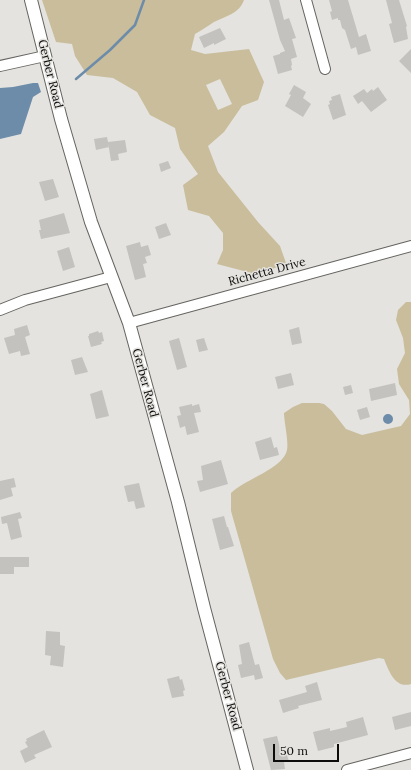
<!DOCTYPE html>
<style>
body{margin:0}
#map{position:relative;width:411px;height:770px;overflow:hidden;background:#e4e3df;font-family:Lora,serif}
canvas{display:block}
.scale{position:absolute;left:273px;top:744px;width:66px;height:18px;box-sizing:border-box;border:2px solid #0d0c0b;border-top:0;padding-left:5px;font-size:12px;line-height:14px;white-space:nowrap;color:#0d0c0b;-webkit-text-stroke:3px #e4e3df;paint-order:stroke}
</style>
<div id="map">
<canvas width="411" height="770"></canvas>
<div class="scale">50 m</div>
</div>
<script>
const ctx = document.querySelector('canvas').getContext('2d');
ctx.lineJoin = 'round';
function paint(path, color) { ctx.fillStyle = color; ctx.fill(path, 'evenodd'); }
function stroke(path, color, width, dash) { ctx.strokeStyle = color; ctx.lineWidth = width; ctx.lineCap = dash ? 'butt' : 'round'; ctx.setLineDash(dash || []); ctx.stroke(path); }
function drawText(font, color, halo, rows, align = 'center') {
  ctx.font = font + ' Lora,serif'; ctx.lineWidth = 3; ctx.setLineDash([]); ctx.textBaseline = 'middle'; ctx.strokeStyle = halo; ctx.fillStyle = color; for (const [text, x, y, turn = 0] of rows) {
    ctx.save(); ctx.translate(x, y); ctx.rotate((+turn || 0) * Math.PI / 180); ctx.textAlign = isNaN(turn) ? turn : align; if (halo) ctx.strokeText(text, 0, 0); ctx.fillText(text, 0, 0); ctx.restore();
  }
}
const green = new Path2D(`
 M42,0h202c-5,14 -18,16 -30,22 -6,4 -12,8 -19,12l-4,16 14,4 44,-5 15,33 -6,18 -16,6 -18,26 -16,14 10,26 40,50 22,24 6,17 -27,12 -42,-11 6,-14v-17l-14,-17 -21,-6 -5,-25 15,-11 -18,-25 -5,-21 -25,-13 -13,-23 -24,-14 -26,-3 -12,-19 -3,-12 -16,-2zM220,79l12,25 -14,6 -12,-25z
 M406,302h5v382c-16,5 -22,-13 -27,-25l-5,-1 -93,22 -6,-7 -7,-14 -42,-148v-18c14,-14 52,-24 56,-43 2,-7 -3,-29 -3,-37l9,-6 9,-4h17l5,1 8,7 14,18 16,6 39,-9 9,-12 -1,-14 -10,-16 -2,-15 8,-16 -2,-15 -7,-18 2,-10z`);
const water = new Path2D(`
 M33,83h5l3,9 -8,5 -12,37 -21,5v-51l13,-1z
 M383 419a5 5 0 1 1 10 0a5 5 0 1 1-10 0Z`);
const stream = new Path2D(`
 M76,79l34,-29 25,-25 9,-25`);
const building = new Path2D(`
 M269,0h10l5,20 5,-2 7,20 -4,1 5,18 -6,2 1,6 -1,1 1,4 -14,4 -5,-18 7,-2v-1l5,-2 -5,-11z
 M329,0h19l11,37 7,-3 5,17 -13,4 -2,-8 -5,2 -6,-19 -3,-2 -2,-8h-2v-2l-6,2 -2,-8 2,-1z
 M386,0h13l8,26 -1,1 2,12 -14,4 -5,-19 3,-1z
 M220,28l6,11 -12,6v-2l-10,5 -5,-11z
 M411,49v24l-12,-12z
 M294,85l12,7 -3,6 8,6 -8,13 -18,-11 6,-11 -2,-1z
 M378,87l9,13 -16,12 -9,-11 -4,3 -5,-8 11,-7 3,4 5,-4 1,2z
 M340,94l6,21 -13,5 -5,-15 2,-1 -1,-3 3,-1 -1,-3z
 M107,137l2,10 -13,3 -2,-11z
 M125,140l2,12 -9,2 1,6 -8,1 -3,-19z
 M168,161l3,7 -10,4 -2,-8z
 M53,179l6,18 -14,4 -6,-19z
 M64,213l6,20 -29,6 -2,-9h2l-2,-10z
 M166,223l5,12 -12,4 -4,-12z
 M140,242l1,5 7,-2 3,10 -6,2 2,6 -4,1 3,13 -11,3 -9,-34z
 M69,247l6,20 -12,4 -6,-20z
 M27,325l3,10 -5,2 5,17 -9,2 -1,-5 -11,3 -5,-16 11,-3 -1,-6z
 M299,327l3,16 -10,2 -3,-15z
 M98,331l1,2 3,-1 2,9 -3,1 1,2 -11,3 -3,-11h1v-2z
 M179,338l8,29 -10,3 -8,-29z
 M204,338l4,12 -9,2 -3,-12z
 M82,357l6,15 -13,3 -4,-15z
 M291,373l3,12 -16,4 -3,-12z
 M395,383l2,12 -26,6 -2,-12z
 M351,385l2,8 -8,2 -2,-8z
 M102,390l7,26 -13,3 -6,-25z
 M192,404v2l7,-2 2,8 -7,1 5,19 -12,3 -2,-9 -5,2 -3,-12 4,-1 -2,-8z
 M367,407l3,10 -10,3 -3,-10z
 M271,437l3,11 3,-1 2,8 -19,5 -5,-18z
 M221,460l7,24 -28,8 -3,-11 6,-1 -2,-14z
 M14,478l2,9 -5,1 2,8 -13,4v-19z
 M139,483l6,24 -9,2 -2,-8 -6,1 -4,-16z
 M20,512l2,6 -4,1 4,18 -11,3 -4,-17 -5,1 -1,-7z
 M224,516l3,11h1l6,19 -14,4 -8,-31z
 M0,557h29v10h-15v7h-14z
 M46,631l14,1v13l5,1 -2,21 -13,-2 1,-9 -6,-1z
 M249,642l6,23 4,-1 4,14 -8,2 -1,-5 -13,3 -3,-13 4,-1 -3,-19z
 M179,676l1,4 2,-1 3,11 -2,1 1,5 -12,2 -5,-19z
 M317,682l5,18 -24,6 1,2 -16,5 -4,-13 28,-8 -2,-6z
 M411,712v14l-16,4 -3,-13z
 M363,717l5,18 -34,9v3l-16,4 -5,-19 17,-4v3l17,-4 -1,-5z
 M44,730l8,17 -18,8 2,3 -11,5 -5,-12 8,-4 -3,-5 2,-1 -1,-2z
 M277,736l3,12 4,-1 5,14 -5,1 1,7 -14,1 -8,-31z`);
const minor = new Path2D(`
 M306,0l19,69
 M0,66l45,-10
 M0,310l25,-10 86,-23
 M129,323l282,-77
 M347,770l64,-17`);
const tertiary = new Path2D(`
 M31,0l30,119 30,103 38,101 49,179 26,106 43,162`);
const streetNames = [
 ["Gerber Road",50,74,76],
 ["Richetta Drive",267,272,-15],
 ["Gerber Road",145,383,75],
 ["Gerber Road",228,696,75]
];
paint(green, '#c9bd9c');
paint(water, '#6d8caa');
stroke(stream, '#6d8caa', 2.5);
paint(building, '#c3c2be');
stroke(minor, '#656460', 12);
stroke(tertiary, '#656460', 14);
stroke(minor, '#fff', 10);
stroke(tertiary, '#fff', 12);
drawText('12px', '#0d0c0b', '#e4e3df', streetNames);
</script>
